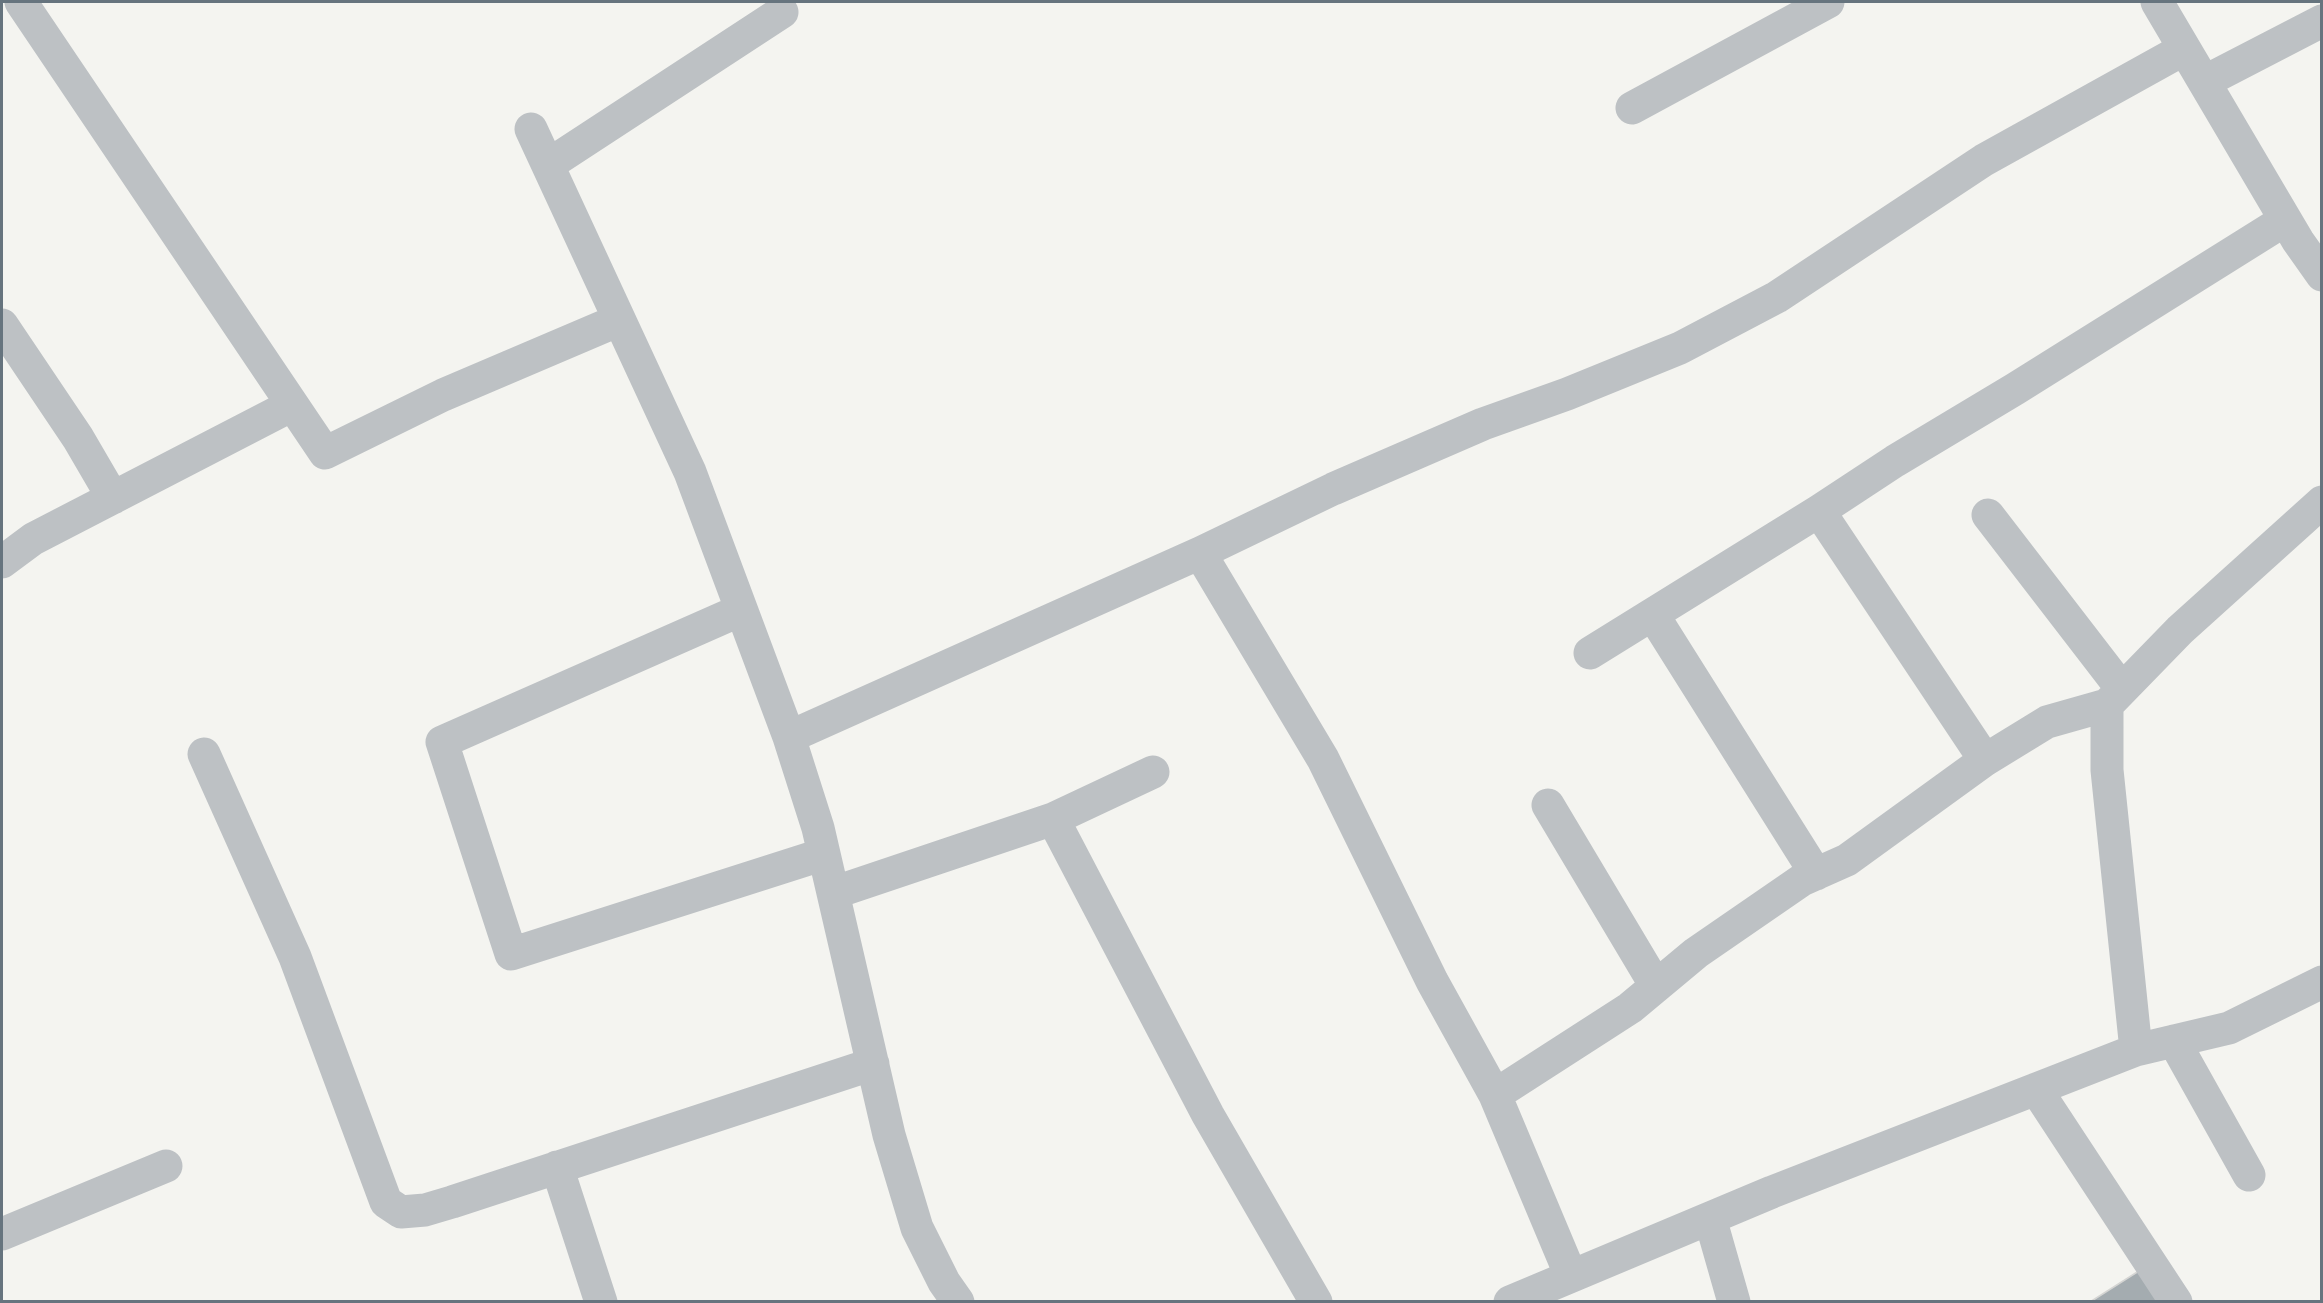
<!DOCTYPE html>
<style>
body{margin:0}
#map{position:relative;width:2323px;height:1303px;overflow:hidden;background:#f4f4f0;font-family:"Space Grotesk",sans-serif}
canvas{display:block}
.frame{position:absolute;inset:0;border:3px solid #66747e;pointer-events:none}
</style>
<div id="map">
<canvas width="2323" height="1303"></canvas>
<div class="frame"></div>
</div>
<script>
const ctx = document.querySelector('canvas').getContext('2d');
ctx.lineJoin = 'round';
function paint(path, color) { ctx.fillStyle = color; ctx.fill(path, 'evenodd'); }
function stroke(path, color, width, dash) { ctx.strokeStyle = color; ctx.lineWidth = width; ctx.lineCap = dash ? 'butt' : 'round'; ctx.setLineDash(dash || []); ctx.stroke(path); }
const building = new Path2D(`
 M2142,1269l21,33h-73z`);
const minor = new Path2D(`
 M21,2l304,451 118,-58 176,-75
 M2157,2l141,239 24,34
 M2204,82l118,-61
 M1632,108l196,-106
 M531,129l159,343 99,265 29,91 71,307 28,93 27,54 14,20
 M548,165l234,-153
 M2,325l76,113 35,60
 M1819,511l166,249
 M1988,515l134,174
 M1200,553l133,-64 150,-65 84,-30 113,-46 97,-51 207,-137 200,-111
 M2,562l31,-23 259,-134
 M741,610l-299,132 69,212 313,-100
 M1653,615l163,259
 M1590,653l229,-142 76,-50 120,-72 270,-169
 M789,737l411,-184 123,206 109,222 63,114 76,181
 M204,754l91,203 91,245 15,10 24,-2 27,-8 421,-138
 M1548,805l108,181
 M1053,819l100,-47
 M833,893l220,-74 155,296 108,187
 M2174,1041l75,134
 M2136,1050l93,-22 93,-46
 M2036,1089l140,213
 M1495,1095l135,-87 66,-55 106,-73 45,-20 138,-100 62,-38 60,-17
 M557,1167l44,135
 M1710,1218l24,84
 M2,1234l164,-68
 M1510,1302l262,-110 364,-142 -29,-280v-65l73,-75 142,-128`);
paint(building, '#a4acb0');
stroke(building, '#d5d5d3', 1.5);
stroke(minor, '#bdc1c4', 33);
</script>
